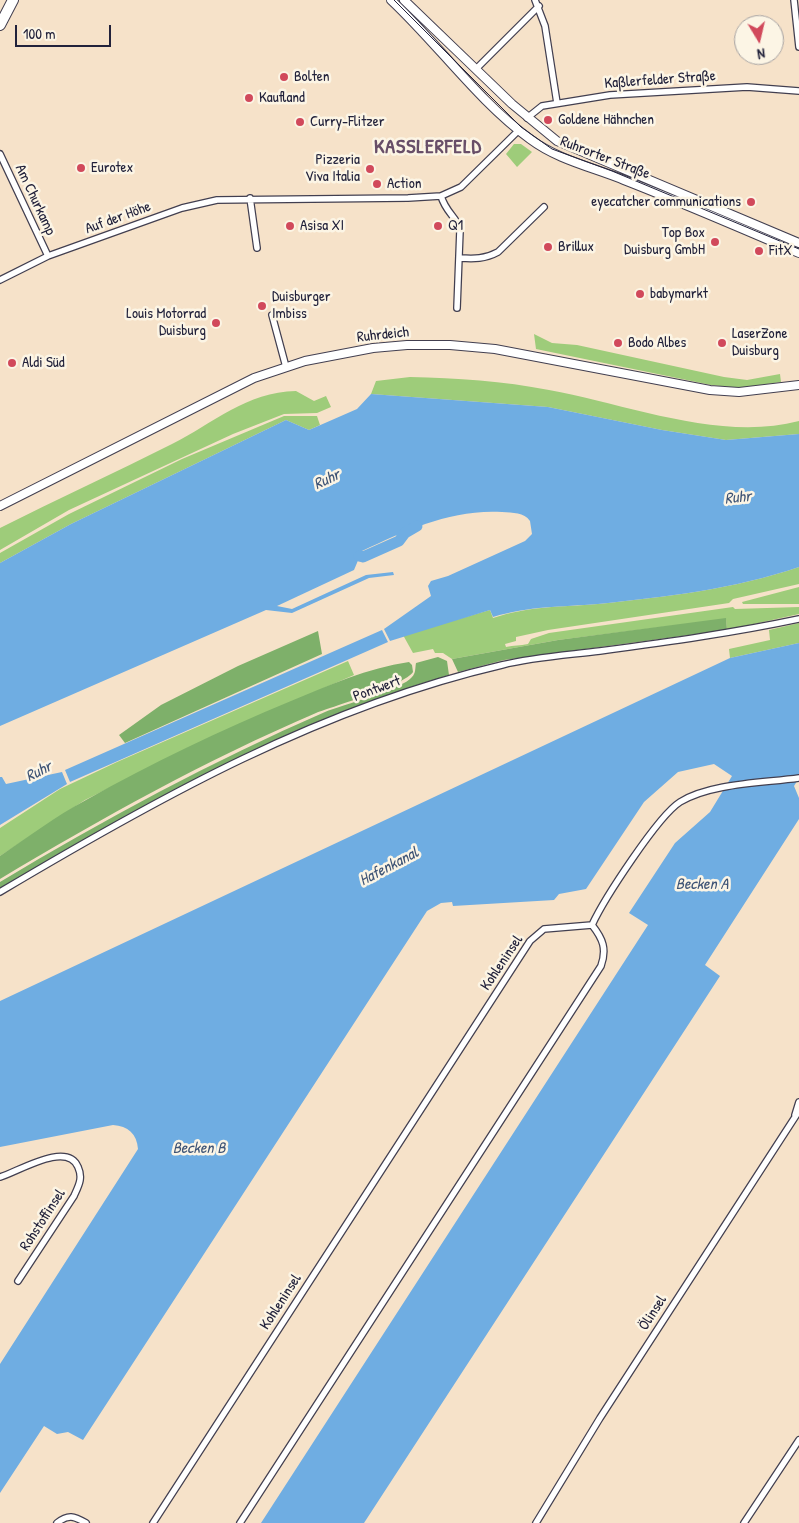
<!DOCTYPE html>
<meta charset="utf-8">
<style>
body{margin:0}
#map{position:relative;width:799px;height:1523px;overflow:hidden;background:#f6e2c9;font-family:"Patrick Hand",sans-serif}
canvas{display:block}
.north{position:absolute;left:734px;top:15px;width:50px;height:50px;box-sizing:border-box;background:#fcf5e5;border:1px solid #a5a1a1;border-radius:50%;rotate:171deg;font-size:14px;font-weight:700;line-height:20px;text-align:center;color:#22223b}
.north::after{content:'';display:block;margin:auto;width:18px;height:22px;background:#d1495b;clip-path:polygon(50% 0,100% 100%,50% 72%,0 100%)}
.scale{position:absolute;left:15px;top:25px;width:96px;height:22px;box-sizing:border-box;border:2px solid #22223b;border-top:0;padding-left:6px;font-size:15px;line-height:18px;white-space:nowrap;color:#22223b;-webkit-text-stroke:4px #fcf5e5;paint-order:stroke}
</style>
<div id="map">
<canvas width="799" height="1523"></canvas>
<div class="north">N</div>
<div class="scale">100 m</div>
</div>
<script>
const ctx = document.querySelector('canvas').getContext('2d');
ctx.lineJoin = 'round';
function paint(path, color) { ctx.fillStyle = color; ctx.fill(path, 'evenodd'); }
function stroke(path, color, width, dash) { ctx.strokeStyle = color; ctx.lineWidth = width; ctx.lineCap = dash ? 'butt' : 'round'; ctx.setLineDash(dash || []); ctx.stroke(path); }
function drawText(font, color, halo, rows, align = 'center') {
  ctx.font = font + ' "Patrick Hand",sans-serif'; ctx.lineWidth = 5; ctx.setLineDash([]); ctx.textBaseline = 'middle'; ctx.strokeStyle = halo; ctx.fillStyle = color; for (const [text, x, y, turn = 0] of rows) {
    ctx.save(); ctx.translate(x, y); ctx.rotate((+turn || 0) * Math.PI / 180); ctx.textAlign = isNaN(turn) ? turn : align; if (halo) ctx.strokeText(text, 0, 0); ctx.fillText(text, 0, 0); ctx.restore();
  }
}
const green = new Path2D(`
 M514,144h7l11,8 -15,15 -11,-13z
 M534,334l18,9 25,2 147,32 23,3 33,-6 1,8 -42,6 -28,-3 -175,-36z
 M410,377c47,1 93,4 139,13 78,14 171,52 250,31v13l-73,6 -64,-10 -114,-23 -177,-13 5,-13z
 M296,391l18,10 12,-5 5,11 -14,6 -33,1 -51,20 -164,76 -69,40v-22c57,-29 115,-55 172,-84 42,-21 74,-52 124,-53z
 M284,416h33l3,9 -11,5 -23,-10 -215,104 -71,39v-10l69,-39 113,-55z
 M799,567v17l-66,15 -4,4 -181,27 -32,7v4l-11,3 1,3c8,-2 14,-1 22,-3l3,-5 18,-6 184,-26 2,2 64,-2v7l-72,16 -1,-11 -168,21 -106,19 -9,-6h-8l-2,-4 -20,4 -10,-18 87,-25 3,8c36,-12 68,-11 105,-14 67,-7 137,-15 201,-37z
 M799,587v17h-56l-1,-2z
 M799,623v20l-69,15 -1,-9 41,-9 -1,-10z
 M348,661l6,14 -141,61 -128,64 -85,56v-28l60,-39 57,-27z`);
const forest = new Path2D(`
 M726,618l1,12 -223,30 -46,12 -6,-13 106,-19z
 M318,631l4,23 -197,89 -6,-8 42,-30 77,-39z
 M438,657l9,4 2,14c-160,48 -305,128 -449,214v-7c105,-63 212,-121 325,-170 17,-7 78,-23 87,-35 4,-4 3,-9 4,-14z
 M409,662l3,3 1,7c-8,13 -79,34 -97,41 -110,47 -214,105 -316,166v-23c28,-19 56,-40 86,-56 66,-37 135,-70 205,-99 39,-16 76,-33 118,-39z`);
const water = new Path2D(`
 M371,394l177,13 114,23 64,10 73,-6v133c-64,22 -134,30 -201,37 -37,3 -69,2 -105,13l-3,-7 -100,31 -6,-12 47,-33 -3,-10 3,-5 17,-5 77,-35 7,-7 -2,-13c-6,-9 -17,-8 -28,-9 -51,-3 -95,18 -140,39l-8,19 -77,36 15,3 74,-34 27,-3 1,3 -25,3 -77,35 -26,-3 -266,116v-163l71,-39 215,-104 23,10 48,-21z
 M382,630l6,12 -318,140 -5,-12z
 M799,643v135l-5,8 5,12v21l-94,146 15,11 -356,547h-103l387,-598 -19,-12 46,-70 35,-31 22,-36 -18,-12 -36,8 -34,30 -58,87 -27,5 -5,6 -101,6 -1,-4 -11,1 -14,8 -344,529 -15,-8 -11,2 -13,-8 -44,67v-129l138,-215c-1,-15 -10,-23 -25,-24l-113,22v-146l730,-343z
 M62,772l5,12 -67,41v-48h2l4,7z`);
const river = new Path2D(`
 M359,556l4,1 36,-16 6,-8 12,-7`);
const street = new Path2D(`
 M535,0l10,26 12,77
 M794,0l5,47
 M476,69l63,-63
 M527,118l15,-12 68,-11 137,-8 52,4
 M0,154l48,102
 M441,196c5,17 16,21 19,34l-3,78
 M250,198l7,50
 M460,258c14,1 25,1 38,-6l46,-45
 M0,280l48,-24 134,-48 35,-8 191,-2 33,-2 20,-9 58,-57
 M272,315l14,52
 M0,892c158,-94 321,-185 502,-227 32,-8 66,-10 98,-14 67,-9 133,-18 199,-32
 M592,925c12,-26 66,-109 88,-123 31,-19 84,-19 119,-24
 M795,1115l4,-13
 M0,1177c16,-4 67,-37 78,-10 5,11 1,18 -4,29l-56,85
 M57,1523c11,-9 17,-7 29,0
 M153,1523l377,-582 14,-12 48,-4
 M240,1523l361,-557c6,-17 2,-27 -9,-41
 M536,1523l64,-105 199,-307
 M744,1523l55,-83`);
const secondary = new Path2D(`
 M391,0c47,44 87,101 139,139 28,21 62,28 94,41 59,23 117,48 175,73
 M404,0l108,104 45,37 242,102
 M0,506l254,-128 51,-17 68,-13 34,-3h43l45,4 215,41 29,2 60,-7`);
const highway = new Path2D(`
 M0,25l13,-25`);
const tram = new Path2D(`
 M394,0l127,127 31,22 60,22 187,78`);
const markers = [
 [284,77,5,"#d1495b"],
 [249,98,5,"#d1495b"],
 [548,120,5,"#d1495b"],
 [300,122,5,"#d1495b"],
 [81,168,5,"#d1495b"],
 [370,169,5,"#d1495b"],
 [377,184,5,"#d1495b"],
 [751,202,5,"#d1495b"],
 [290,226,5,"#d1495b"],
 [438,226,5,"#d1495b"],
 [715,242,5,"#d1495b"],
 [548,247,5,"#d1495b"],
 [759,251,5,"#d1495b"],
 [640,294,5,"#d1495b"],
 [262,306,5,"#d1495b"],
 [216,323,5,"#d1495b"],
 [618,343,5,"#d1495b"],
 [722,343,5,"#d1495b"],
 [12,363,5,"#d1495b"]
];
const poiNames = [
 ["Bolten",294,77],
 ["Kaufland",259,98],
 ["Goldene Hähnchen",558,120],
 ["Curry-Flitzer",310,122],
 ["Pizzeria",360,160,"right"],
 ["Viva Italia",360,177,"right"],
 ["Eurotex",91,168],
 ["Action",387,184],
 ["eyecatcher communications",741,202,"right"],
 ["Asisa XI",300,226],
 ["Q1",448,226],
 ["Top Box",705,233,"right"],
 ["Duisburg GmbH",705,250,"right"],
 ["Brillux",558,247],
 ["FitX",769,251],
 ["babymarkt",650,294],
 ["Duisburger",272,297],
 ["Imbiss",272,314],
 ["Louis Motorrad",206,314,"right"],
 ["Duisburg",206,331,"right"],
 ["LaserZone",732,334],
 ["Duisburg",732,351],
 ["Bodo Albes",628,343],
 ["Aldi Süd",22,363]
];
const streetNames = [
 ["Kaßlerfelder Straße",660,80,-4],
 ["Ruhrorter Straße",605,158,21],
 ["Am Churkamp",35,200,65],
 ["Auf der Höhe",118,218,-20],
 ["Ruhrdeich",383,335,-6],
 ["Pontwert",377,689,-20],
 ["Kohleninsel",502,963,-56],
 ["Rohstoffinsel",43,1220,-57],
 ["Kohleninsel",281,1302,-57],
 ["Ölinsel",653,1313,-57]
];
const waterNames = [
 ["Ruhr",327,480,-25],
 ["Ruhr",738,498,-6],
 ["Ruhr",39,772,-27],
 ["Hafenkanal",389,867,-28],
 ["Becken A",702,885],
 ["Becken B",199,1149]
];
const districtNames = [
 ["KASSLERFELD",428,148]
];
paint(green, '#9ecc7a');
paint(forest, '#7eb06a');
paint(water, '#6fade2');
stroke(river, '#6fade2', 11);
stroke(street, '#423f50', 8);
stroke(secondary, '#423f50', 10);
stroke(highway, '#423f50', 12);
stroke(street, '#fff', 5.5);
stroke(secondary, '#fff', 8);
stroke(highway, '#fff', 10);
stroke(tram, '#22223b', 1);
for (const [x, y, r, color] of markers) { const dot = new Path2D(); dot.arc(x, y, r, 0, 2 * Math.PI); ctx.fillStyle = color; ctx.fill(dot); stroke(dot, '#fcf5e5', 2); }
drawText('15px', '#22223b', '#fcf5e5', poiNames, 'left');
drawText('15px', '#22223b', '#fcf5e5', streetNames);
drawText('italic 16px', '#3d5375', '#fcf5e5', waterNames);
ctx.letterSpacing = '1px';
drawText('bold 20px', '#684e68', '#fcf5e5', districtNames);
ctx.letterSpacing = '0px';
</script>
